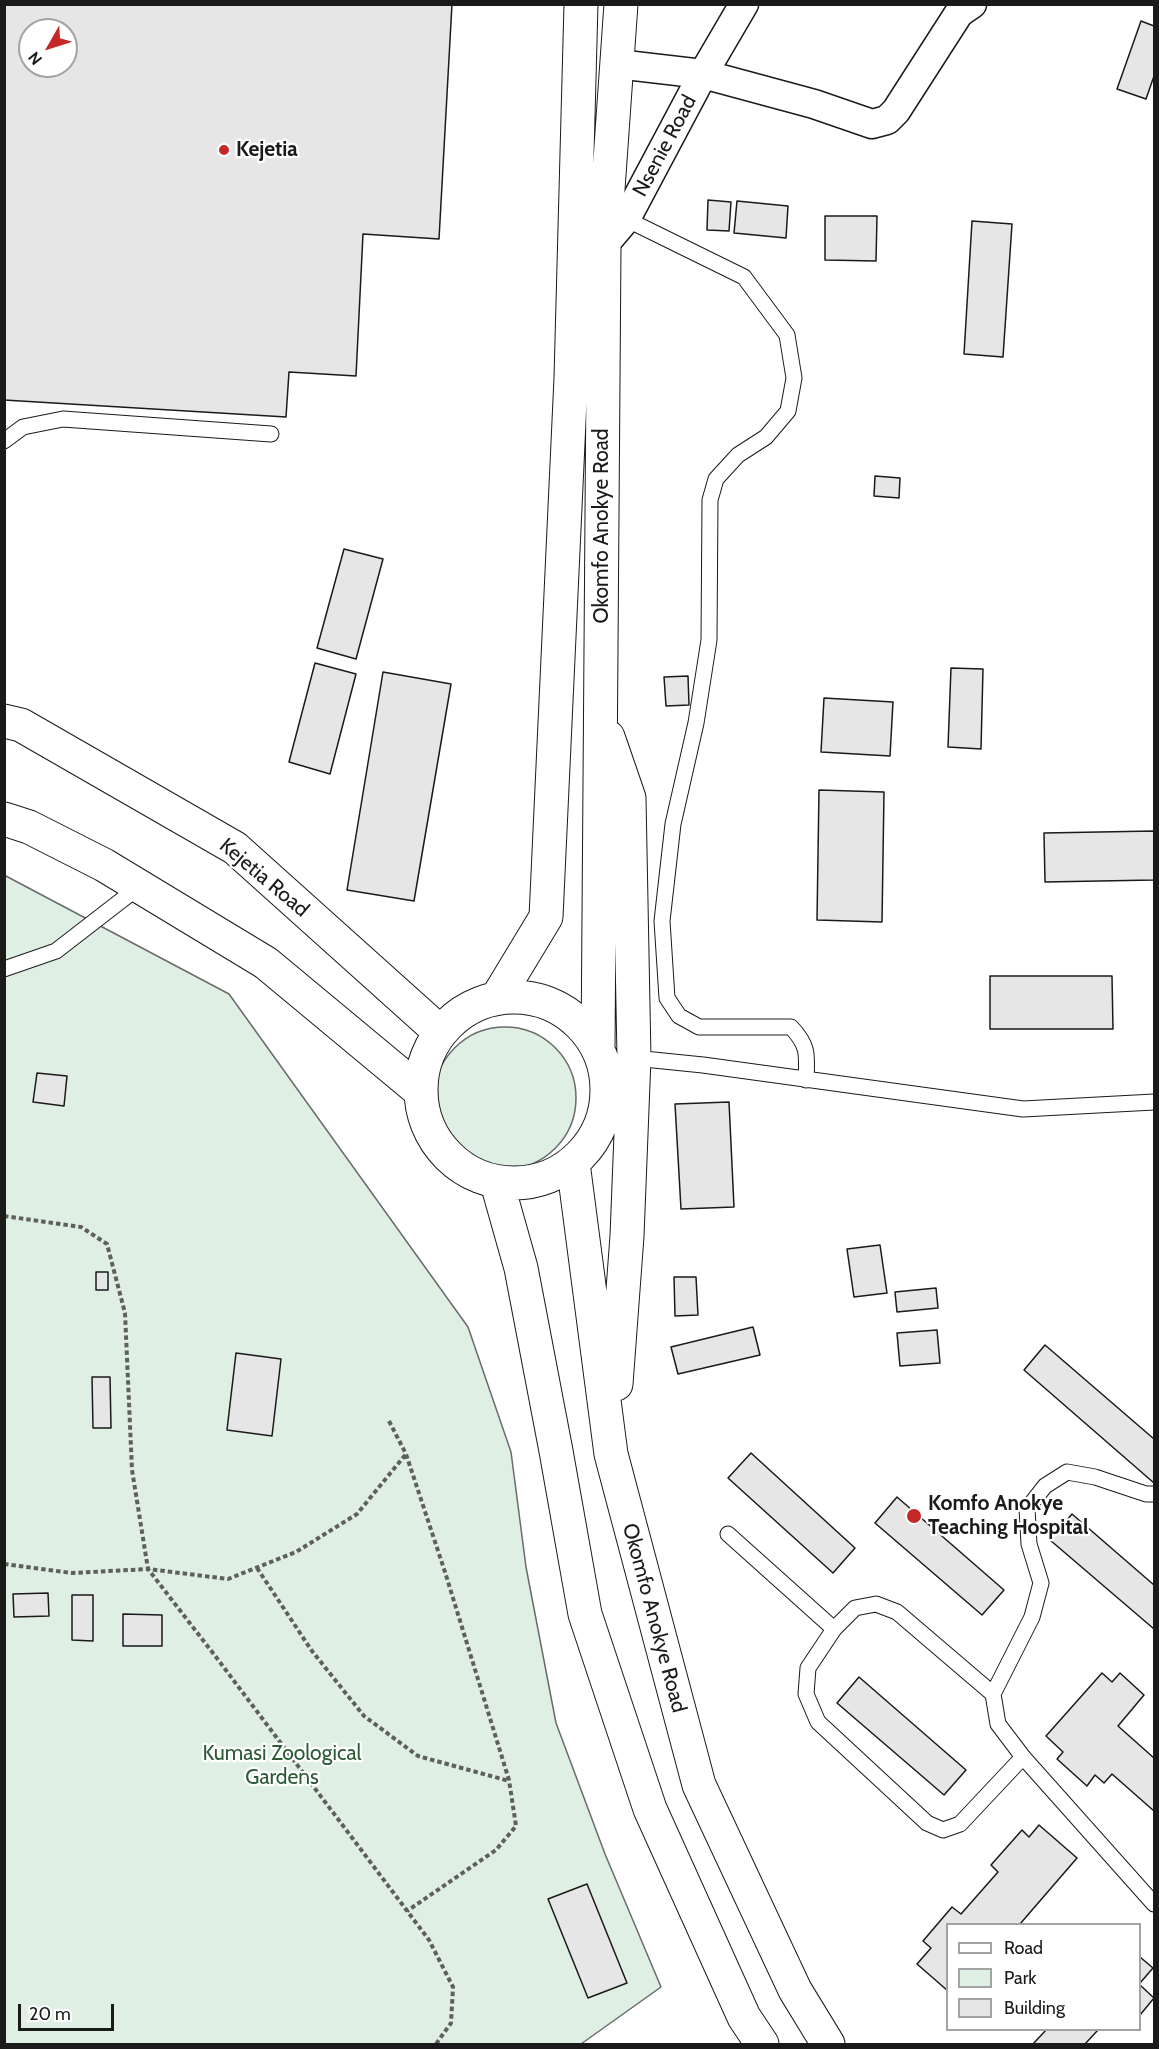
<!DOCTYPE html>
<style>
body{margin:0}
#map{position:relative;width:1159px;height:2049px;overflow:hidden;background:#fff;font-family:Cabin,sans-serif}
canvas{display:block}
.frame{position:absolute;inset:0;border:6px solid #1a1a1a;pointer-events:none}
.legend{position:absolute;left:946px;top:1923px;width:195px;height:108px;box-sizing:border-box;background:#fff;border:2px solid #a3a3a3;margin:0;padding:8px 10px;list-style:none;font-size:18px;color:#1a1a1a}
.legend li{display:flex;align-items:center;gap:12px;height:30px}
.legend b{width:30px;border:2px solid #a3a3a3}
.north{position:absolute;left:18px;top:18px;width:60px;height:60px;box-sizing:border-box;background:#fff;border:2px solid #a3a3a3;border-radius:50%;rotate:231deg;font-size:16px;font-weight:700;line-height:24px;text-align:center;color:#1a1a1a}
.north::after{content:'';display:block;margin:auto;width:21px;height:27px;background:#c62828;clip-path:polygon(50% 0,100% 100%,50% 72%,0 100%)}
.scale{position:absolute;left:18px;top:2004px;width:96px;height:27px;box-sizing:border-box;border:3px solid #1a1a1a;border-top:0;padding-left:8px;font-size:18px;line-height:21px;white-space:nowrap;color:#1a1a1a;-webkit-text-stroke:4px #fff;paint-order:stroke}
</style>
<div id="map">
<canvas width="1159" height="2049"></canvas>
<div class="frame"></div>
<ul class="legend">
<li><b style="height:8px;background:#fff"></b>Road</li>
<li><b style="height:16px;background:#e0efe3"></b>Park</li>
<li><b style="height:16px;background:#e6e6e6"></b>Building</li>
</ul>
<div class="north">N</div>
<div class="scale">20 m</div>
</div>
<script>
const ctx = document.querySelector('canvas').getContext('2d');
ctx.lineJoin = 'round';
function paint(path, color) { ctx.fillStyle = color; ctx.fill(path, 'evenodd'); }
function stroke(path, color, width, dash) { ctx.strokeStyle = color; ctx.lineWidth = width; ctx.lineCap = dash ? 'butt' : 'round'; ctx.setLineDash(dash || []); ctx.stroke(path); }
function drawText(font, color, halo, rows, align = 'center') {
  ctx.font = font + ' Cabin,sans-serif'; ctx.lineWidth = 4.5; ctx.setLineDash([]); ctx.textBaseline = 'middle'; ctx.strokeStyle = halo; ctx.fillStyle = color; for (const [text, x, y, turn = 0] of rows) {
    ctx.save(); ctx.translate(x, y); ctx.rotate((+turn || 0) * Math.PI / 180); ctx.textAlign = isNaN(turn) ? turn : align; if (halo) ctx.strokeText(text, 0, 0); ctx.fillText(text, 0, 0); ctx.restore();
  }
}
const green = new Path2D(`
 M4,875l225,119 239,333 43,125 15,115 30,156 49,131 56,133 -80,57h-576z
 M434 1098a71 71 0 1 1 142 0a71 71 0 1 1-142 0Z`);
const building = new Path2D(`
 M4,4h448l-13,235 -76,-5 -7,142 -67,-4 -3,45 -282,-17zM30,30h36v36h-36z
 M1141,21l13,5v50l-8,23 -29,-10z
 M708,200l23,2 -2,29 -22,-1z
 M737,201l51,5 -2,32 -52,-5z
 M825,216h52l-1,45 -51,-1z
 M972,221l40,3 -9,133 -39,-3z
 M875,476l25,2 -1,20 -25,-2z
 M344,549l39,10 -27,100 -39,-11z
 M315,663l41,11 -26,100 -41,-12z
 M951,668l32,1 -2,80 -33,-2z
 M383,672l68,12 -37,217 -67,-11z
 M688,676l1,29 -23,1 -2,-29z
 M824,698l69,4 -3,54 -69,-4z
 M819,790l65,2 -2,130 -65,-2z
 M1154,831v49l-109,2 -1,-49z
 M990,976h122l1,53h-123z
 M37,1073l30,3 -3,30 -31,-4z
 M729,1102l5,105 -53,2 -6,-105z
 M880,1245l7,48 -33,4 -7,-48z
 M96,1272h12v18h-12z
 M674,1277h22l2,38 -23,1z
 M936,1288l2,20 -41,4 -2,-20z
 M753,1327l7,28 -82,19 -7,-27z
 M937,1330l3,33 -40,3 -3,-33z
 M1045,1345l109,94v44l-130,-113z
 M236,1353l45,6 -9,77 -45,-6z
 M92,1377h18l1,51h-18z
 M751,1453l104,95 -22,25 -105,-95z
 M897,1497l107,93 -22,25 -107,-92z
 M1072,1514l82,71v44l-104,-89z
 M48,1593l1,23 -35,1 -1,-23z
 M72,1595h21v46l-21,-1z
 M123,1614l39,1v31h-39z
 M1102,1673l10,9 8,-9 24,22 -26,31 36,32v53l-42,-37 -8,9 -9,-8 -8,11 -30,-27 6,-7 -17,-16z
 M859,1677l107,93 -22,25 -107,-92z
 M1039,1825l38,33 -57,66h-72v67l-31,-27 14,-16 -8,-7 29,-34 9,7 37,-42 -7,-7 31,-35 7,7z
 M587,1884l40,99 -39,15 -40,-99z
 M1140,1957l13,11 -13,15z
 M1140,1985l14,13 -14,17z
 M1046,2030h52l-13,14h-52z`);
const path = new Path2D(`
 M4,1216l77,11 26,17 18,69 7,157 16,99 80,10 68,-27 61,-38 49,-60
 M389,1421l17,33 39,118 64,208 7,46 -20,24 -89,61
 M4,1564l68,9 76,-4 68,88 213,283 24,47 -2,36 -15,21
 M257,1568l55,83 52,65 54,40 91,25`);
const lane = new Path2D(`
 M626,219l118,58 43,58 7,43 -6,33 -22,26 -28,18 -22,24 -6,21 -1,140 -13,83 -23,101 -11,97 5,77 12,18 20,11h92c18,19 16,28 15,53
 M4,441l19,-14 40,-8 208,15
 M4,969l52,-18 84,-65
 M634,1058l69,7 320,44 131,-7
 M1154,1494h-8l-51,-17 -28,-5 -22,14 -18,23 2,35 12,39 -9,34 -39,77 5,30 25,33 131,147
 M728,1534l106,95
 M993,1694l-96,-82 -21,-8 -21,4 -21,21 -26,39 -2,26 12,28 109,101 16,7 17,-6 63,-67`);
const street = new Path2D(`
 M617,64l86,10 111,30 58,20 15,-4 9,-9 63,-98 13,-9
 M597,253l29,-34 77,-145 41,-70`);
const secondary = new Path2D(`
 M4,721l17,4 214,123 205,184
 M608,737l21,61 5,260 -7,178 -11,148
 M4,819l25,8 75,38 162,98 154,128
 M421 1090a93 93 0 1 1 186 0a93 93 0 1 1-186 0Z
 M497,998l49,-81 25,-539 10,-374
 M598,1049l6,-803 17,-242
 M573,1163l38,291 88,331 96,205 33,54
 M497,1183l24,85 35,183 29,163 65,195 94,208 18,27`);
const markers = [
 [224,150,6,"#c62828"],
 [914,1516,8,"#c62828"]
];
const streetNames = [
 ["Nsenie Road",665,146,-62],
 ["Okomfo Anokye Road",602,526,-90],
 ["Kejetia Road",264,878,40],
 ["Okomfo Anokye Road",654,1618,75]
];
const poiNames = [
 ["Kejetia",236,150],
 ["Komfo Anokye",928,1504],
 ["Teaching Hospital",928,1528]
];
const parkNames = [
 ["Kumasi Zoological",282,1754],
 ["Gardens",282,1778]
];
paint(green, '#e0efe3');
stroke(green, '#6a6a6a', 1.5);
paint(building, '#e6e6e6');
stroke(building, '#1a1a1a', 1.5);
stroke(lane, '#1a1a1a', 17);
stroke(street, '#1a1a1a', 31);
stroke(secondary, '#1a1a1a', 35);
stroke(path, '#5f5f5f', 4, [4.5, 3]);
stroke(lane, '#fff', 15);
stroke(street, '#fff', 28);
stroke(secondary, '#fff', 33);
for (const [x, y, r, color] of markers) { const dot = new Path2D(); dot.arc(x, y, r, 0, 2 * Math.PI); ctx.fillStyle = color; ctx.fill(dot); stroke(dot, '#fff', 2); }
drawText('21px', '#1a1a1a', '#fff', streetNames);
drawText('bold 21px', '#1a1a1a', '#fff', poiNames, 'left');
drawText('21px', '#2b5a34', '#fff', parkNames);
</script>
